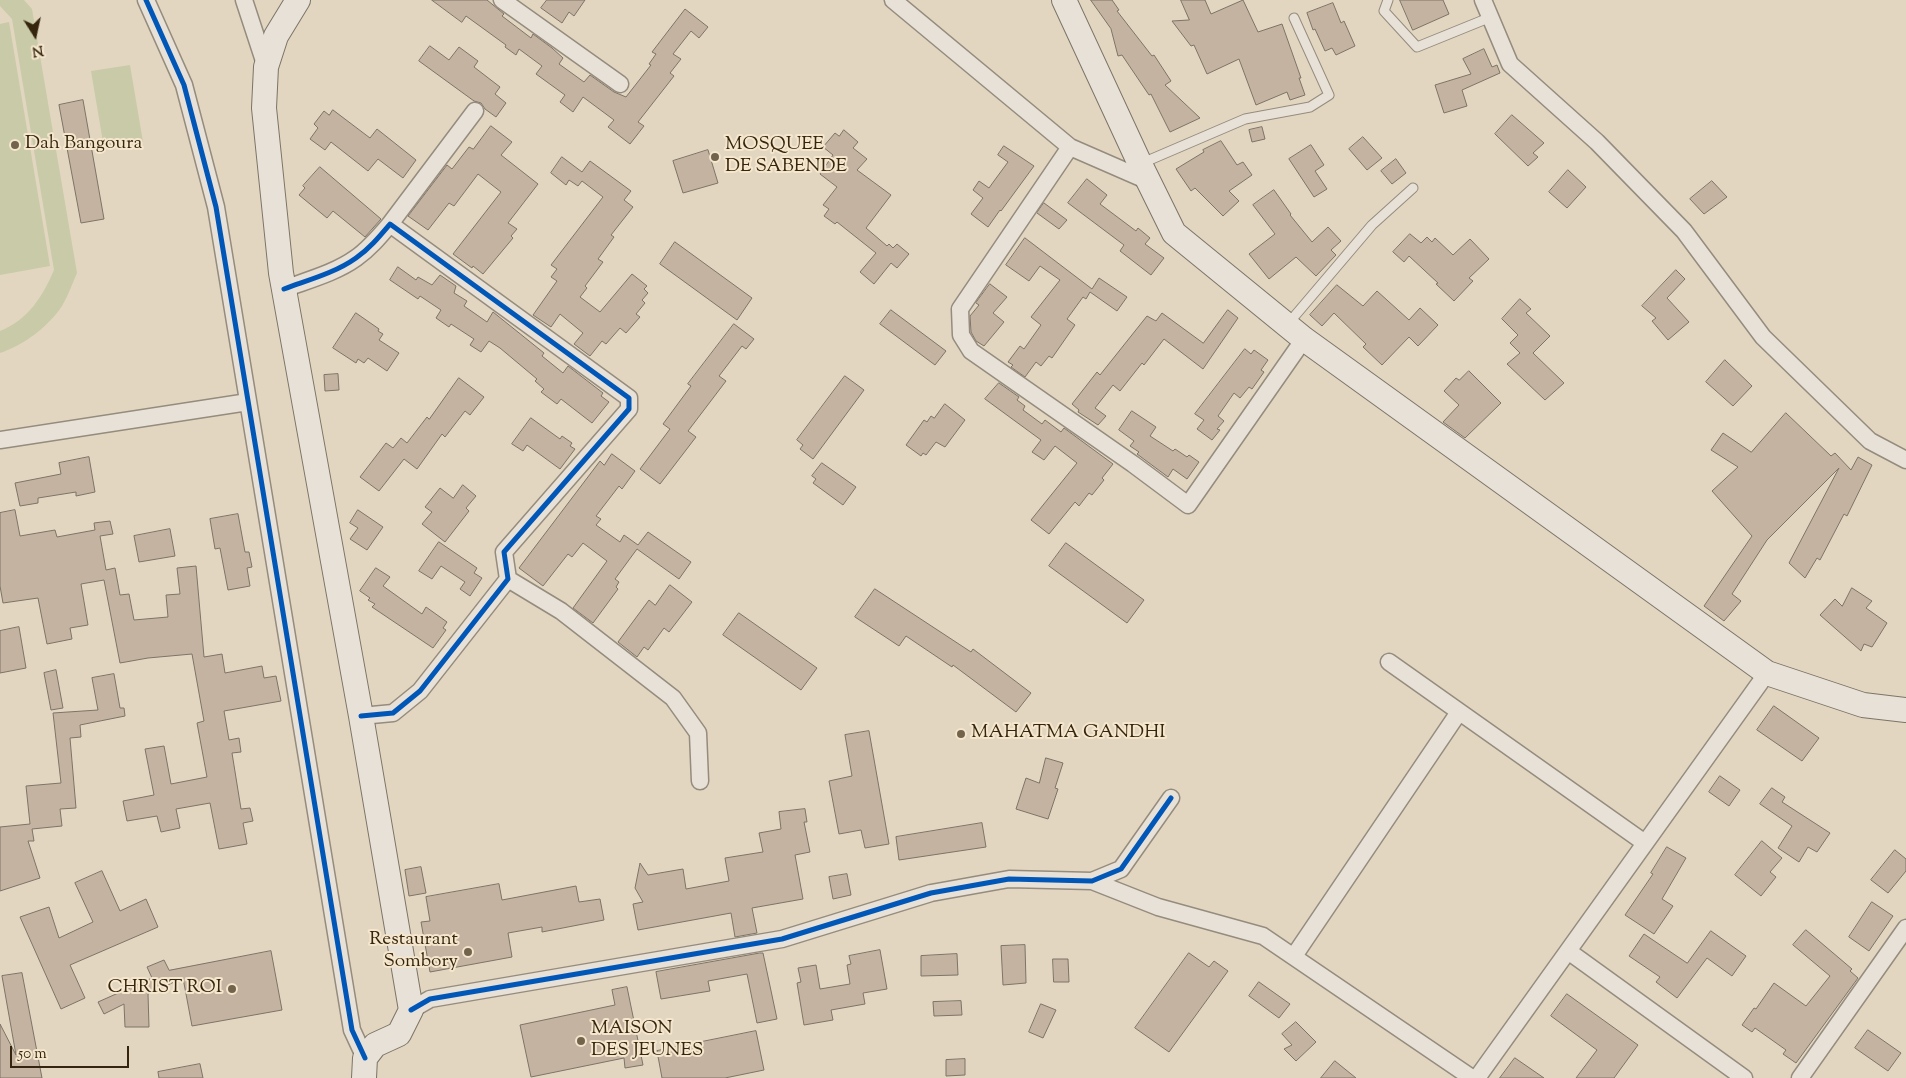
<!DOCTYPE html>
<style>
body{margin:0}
#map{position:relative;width:1906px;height:1078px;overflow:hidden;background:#e2d6c1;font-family:"Sorts Mill Goudy",serif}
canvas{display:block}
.north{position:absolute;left:10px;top:10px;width:50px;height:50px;-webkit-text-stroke:4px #f5e6ce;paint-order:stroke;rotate:170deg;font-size:14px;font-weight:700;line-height:20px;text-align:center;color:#35250e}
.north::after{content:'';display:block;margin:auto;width:18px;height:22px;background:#35250e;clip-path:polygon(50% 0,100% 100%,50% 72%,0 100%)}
.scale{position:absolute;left:10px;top:1046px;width:119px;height:22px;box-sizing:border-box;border:2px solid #35250e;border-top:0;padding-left:6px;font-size:15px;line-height:18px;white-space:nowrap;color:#35250e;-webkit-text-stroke:4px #f5e6ce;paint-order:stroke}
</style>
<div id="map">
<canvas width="1906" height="1078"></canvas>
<div class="north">N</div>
<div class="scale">50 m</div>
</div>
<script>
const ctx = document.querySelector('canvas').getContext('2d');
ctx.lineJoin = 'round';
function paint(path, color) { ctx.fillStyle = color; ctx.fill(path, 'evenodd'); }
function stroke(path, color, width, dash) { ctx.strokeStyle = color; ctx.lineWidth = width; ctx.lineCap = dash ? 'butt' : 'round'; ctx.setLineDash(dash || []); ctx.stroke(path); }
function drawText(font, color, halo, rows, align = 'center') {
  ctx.font = font + ' "Sorts Mill Goudy",serif'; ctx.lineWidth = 4; ctx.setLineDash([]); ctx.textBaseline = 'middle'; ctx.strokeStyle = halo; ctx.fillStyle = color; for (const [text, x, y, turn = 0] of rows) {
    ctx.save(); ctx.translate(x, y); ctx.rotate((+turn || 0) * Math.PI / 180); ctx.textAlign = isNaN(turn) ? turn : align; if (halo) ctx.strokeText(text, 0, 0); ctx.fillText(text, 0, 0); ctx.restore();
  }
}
const green = new Path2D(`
 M0,0h24l8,9 45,264c-5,11 -9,23 -15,33 -14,21 -38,39 -62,47v-22c28,-11 43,-35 54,-61l-42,-251 -12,-13z
 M9,22l41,244 -50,9v-251z
 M130,65l13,77 -39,6 -13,-77z`);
const building = new Path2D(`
 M432,0h55l17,14 -2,2 29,22 2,-4 19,14 11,10 -4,6 25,18 6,-7 24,17 12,5 25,-32 -2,-1 7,-10 -4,-2 33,-43 23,18 -9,11 -8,-7 -18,23 8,5 -11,14 4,3 -36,46 6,4 -14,18 -22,-17 6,-7 -31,-23 -10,15 -13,-10 5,-7 -29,-21 6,-8 -23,-17 -3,6 -11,-8 1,-2 -40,-29 -4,6z
 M547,0h38l-11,16 -5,-4 -7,11 -21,-15z
 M1091,0h21l7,10 -2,1 35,45 2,-1 17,26 -6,4 35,33 -30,14 -19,-38 -2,1 -27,-40 -4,1 -7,-27z
 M1181,0h24l6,14 32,-14 15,32 24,-8 19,54h-2l6,17 -15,5 -3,-8 -31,13 -17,-46 -32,15 -13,-29 -3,1 -19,-25 17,-1z
 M1400,0h43l6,14 -36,16z
 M1333,3l8,20 3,-2 11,25 -19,9 -4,-7 -7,3 -10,-22 -2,1 -6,-17z
 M430,46l19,14 10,-13 19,14 -4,6 26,20 -5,7 11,9 -10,14 -11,-8 -4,-6 -7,-2 -55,-40z
 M1484,49l8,18 5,-2 3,8 -38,17 5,16 -23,7 -9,-28 36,-11 -8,-15z
 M83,100l21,119 -23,4 -22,-118z
 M333,110l37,28 7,-9 39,31 -13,18 -25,-19 -10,12 -37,-29 -6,8 -15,-11 8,-11 -4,-4 10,-13 5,4z
 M1512,115l32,28 -11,10 5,4 -10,9 -33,-32z
 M491,126l21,16 -11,13 37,29 -30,39 9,6 -6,7 2,2 -30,36 -10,-8 -1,2 -19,-14 48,-62 -23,-18 -24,32 -5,-3 -21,27 -20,-14 39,-51 5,4 17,-22 4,2z
 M1262,127l3,12 -13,3 -3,-12z
 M844,130l14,12 -5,6 14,11 -10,11 34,25 -25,33 21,18 2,-2 4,4 4,-4 12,10 -12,14 -6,-5 -17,21 -14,-12 16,-19 -39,-31 -2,2 -11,-8 5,-7 -6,-4 14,-18 -17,-13 13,-19 -10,-8 12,-14 4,3z
 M1363,137l19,21 -15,12 -18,-21z
 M1221,141l16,24 6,-3 9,13 -23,16 10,10 -16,15 -28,-28 -4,3 -15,-22 28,-17 -1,-2z
 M1311,145l13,20 -9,6 12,18 -13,8 -25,-38z
 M1004,146l30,20 -33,45 -1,-1 -12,17 -17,-13 12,-16 -10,-8 6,-9 10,7 5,-7 14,-19 -10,-7z
 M708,150l10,33 -35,10 -10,-32z
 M562,157l20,15 8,-11 41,30 -7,9 9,7 -22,28 3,2 -16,22 5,3 -18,24 2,2 -7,9 20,15 32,-38 15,12 -3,3 4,4 -6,7 3,3 -9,11 4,3 -14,16 -6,-5 -14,16 -4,-3 -12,15 -16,-12 9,-11 -23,-19 -9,13 -18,-12 24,-34 -6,-4 6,-8 -6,-4 52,-68 -21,-16 -4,5 -9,-6 -3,5 -15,-12z
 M1396,159l10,14 -14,11 -11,-13z
 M320,167l61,52 -16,18 -32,-26 -6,7 -28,-23 6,-7 -2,-2z
 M1568,170l18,17 -19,21 -18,-16z
 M1087,179l20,16 -7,9 36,27 2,-3 12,10 -5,6 19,14 -13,17 -31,-24 4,-6 -56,-42z
 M1712,181l15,16 -23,17 -14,-15z
 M1274,190l17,24 -1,1 22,27 16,-15 13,14 -10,9 5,5 -20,21 -20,-19 -27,22 -20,-25 26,-20 -22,-29z
 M1044,203l23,17 -8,9 -22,-16z
 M1410,234l11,9 6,-6 5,5 3,-4 18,17 17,-16 19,20 -20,19 4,3 -19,20 -18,-17 2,-1 -29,-27 -5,6 -11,-10z
 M1025,238l67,51 7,-11 28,19 -10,14 -27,-19 -4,7 -3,-2 -16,22 8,6 -23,33 -3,-2 -8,10 -5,-4 -11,15 -14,-10 2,-2 -5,-3 12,-16 4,3 17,-24 -10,-8 29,-37 -20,-14 -11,15 -23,-16z
 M675,242l77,56 -15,22 -77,-56z
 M398,267l18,13 2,-3 14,8 8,-10 16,11 -2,7 13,8 -3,5 23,16 6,-10 51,41 -2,3 21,17 5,-7 35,27 -2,3 8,6 -17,21 -31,-24 -4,5 -16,-12 3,-3 -9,-8 2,-2 -37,-31 -11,-7 -8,11 -11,-7 4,-6 -23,-15 -2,3 -13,-9 5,-8 -21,-14 -2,3 -28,-19z
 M1676,270l9,9 -18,19 22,24 -21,18 -16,-19 4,-3 -14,-12z
 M990,284l17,13 -14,16 11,9 -20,24 -8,-5 -5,-9 -1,-16 9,-11 -3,-2z
 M1337,285l26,21 14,-15 32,29 11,-12 18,17 -20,21 -9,-9 -27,28 -19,-18 3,-3 -32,-31 -12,13 -12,-11z
 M1520,299l11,10 -5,4 24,23 -17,17 31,30 -19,17 -38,-36 13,-11 -10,-10 8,-8 -16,-16z
 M891,310l55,41 -11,14 -55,-41z
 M1228,310l10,8 -35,51 -39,-30 -20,26 -2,-2 -22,28 -7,-6 -18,23 11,8 -8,9 -20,-13 1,-2 -7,-6 25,-32 3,3 47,-59 9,5 6,-8 41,30z
 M356,313l23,16 -1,2 5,3 -4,6 20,13 -12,18 -19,-13 -4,5 -6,-4 -2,4 -23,-15z
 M734,324l20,15 -8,10 -4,-3 -23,30 7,5 -38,50 8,6 -36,47 -20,-15 30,-40 -7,-5 28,-38 -3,-2z
 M1245,349l6,5 3,-4 14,10 -7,10 3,2 -12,17 -3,-2 -9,11 -6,-5 -16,23 6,5 -7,8 3,1 -8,10 -15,-11 7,-9 -9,-6z
 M1725,360l27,26 -19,20 -27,-24z
 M1469,371l32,32 -36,35 -22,-16 16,-17 -15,-14 12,-13 3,2z
 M338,374l1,16 -14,1 -1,-16z
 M845,376l19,14 -51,69 -13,-10 3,-4 -6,-5z
 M459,378l25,19 -14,18 -5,-4 -20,26 -3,-3 -25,35 -13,-10 -25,32 -19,-14 26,-34 7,5 8,-10 6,5 20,-26 2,2z
 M999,383l20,14 -2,3 8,6 -2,4 19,14 3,-4 16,12 3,-4 49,36 -11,14 2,2 -12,15 -3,-2 -10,13 -4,-4 -26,32 -18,-14 46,-57 -22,-17 -11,14 -12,-8 9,-12 -56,-41z
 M945,404l20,16 -20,27 -9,-5 -10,13 -3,-2 -2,3 -15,-11 18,-25 3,2 4,-6 3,2z
 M1132,411l24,16 -6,9 23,15 2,-2 12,8 2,-2 10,7 -12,17 -14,-10 -5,8 -31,-23 2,-2 -9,-6 4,-5 -15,-11z
 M1786,413l45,43 4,-3 16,17 7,-13 14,8 -25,51 -3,-2 -24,46 -3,-2 -12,20 -16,-15 50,-95 -72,72 -35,54 9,7 -17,20 -20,-15 48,-70 -40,-45 26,-24 -27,-17 12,-17 28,19z
 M531,418l29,21 2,-3 10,7 -2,3 5,3 -15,20 -33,-24 -4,6 -11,-7z
 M612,454l23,17 -13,18 -3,-3 -23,30 5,3 -5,6 24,17 4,-7 14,10 10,-13 43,30 -12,17 -42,-30 -22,30 4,3 -3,5 2,2 -25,34 -20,-15 34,-47 -24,-18 -11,14 -4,-3 -25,32 -24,-18 81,-107 4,4z
 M89,457l6,35 -19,4v-4l-38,6v5l-18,3 -5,-23 46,-9 -2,-11z
 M822,463l34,24 -13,18 -30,-22 3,-4 -4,-3z
 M463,485l13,11 -10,12 3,3 -24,31 -23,-18 10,-12 -7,-5 15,-19 13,10z
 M15,510l5,26 35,-6 2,7 38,-7 -1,-7 16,-2 3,13 -13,2 6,34 9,-2 5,27 9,-1 5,26 34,-3 -2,-22 14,-1 -3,-26 19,-2 8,91 18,-3 3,19 37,-7 2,12 12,-2 5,25 -57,10 5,29 10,-2 2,14 -9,1 9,56 9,-1 3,13 -10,2 4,21 -28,5 -9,-46 -34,6 4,19 -19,4 -4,-16 -30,5 -4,-20 31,-6 -9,-46 19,-3 7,38 36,-7 -10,-54 7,-2 -12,-67 -44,4 -28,5 -16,-83 -23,4 7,41 -18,3 2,11 -25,5 -9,-46 -35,5 -3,-17v-73z
 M358,510l25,17 -16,23 -17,-11 8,-11 -8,-5z
 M238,514l7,38h4l3,15 -5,1 3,18 -22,4 -8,-42 -5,1 -5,-30z
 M170,529l5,27 -36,6 -5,-26z
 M439,542l38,26 -3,5 8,5 -12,18 -10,-7 5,-7 -24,-16 -9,13 -13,-8z
 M1066,543l78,57 -17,23 -78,-57z
 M376,568l14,9 -7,9 39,28 4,-7 21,15 -4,6 3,2 -13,18 -61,-41 3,-3 -7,-4 2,-2 -10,-7z
 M670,585l22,17 -23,30 -5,-4 -16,22 -4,-3 -7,10 -19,-15 31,-42 6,5z
 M1852,588l20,13 -6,7 21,15 -15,24 -8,-3 -3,7 -41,-36 15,-16 7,7z
 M875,589l96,63 2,-3 58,44 -15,19 -63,-47 -1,2 -46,-31 -7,10 -44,-29z
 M739,613l78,55 -16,22 -78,-55z
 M19,627l7,41 -26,5v-42z
 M56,670l7,38 -12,2 -7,-37z
 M114,674l6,34h4l1,8 -45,9 1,12 -11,1 6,70 -16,1 2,17 -30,3 2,12h-6l12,37 -40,13v-64l30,-3 -4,-38 35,-3 -8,-70 45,-3 -6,-32z
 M1774,706l45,32 -17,23 -45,-31z
 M869,731l20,113 -24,4 -4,-18 -22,4 -10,-53 23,-5 -7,-41z
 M1046,758l17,5 -8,25 3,1 -10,30 -32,-10 10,-31 13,5z
 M1720,776l20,14 -11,16 -20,-14z
 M1772,788l13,9 -3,5 48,31 -13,19 -9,-5 -9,15 -21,-14 14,-22 -32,-22z
 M805,809l2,13h-3l6,30 -15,3 8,44 -51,9 5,25 -22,4 -4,-24 -93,17 -5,-26 10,-2 -8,-14 5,-25 8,12 35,-6 3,20 43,-8 -4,-23 38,-6 -4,-19 22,-4 -2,-17z
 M982,823l4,24 -87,13 -3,-23z
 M1762,841l20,17 -12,14 6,5 -15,19 -26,-21z
 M1667,847l19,11 -24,41 11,7 -19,28 -29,-19 28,-41 -2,-1z
 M1895,850l11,9v12l-18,22 -17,-13z
 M421,867l5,26 -17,3 -4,-26z
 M102,871l18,40 26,-12 12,28 -88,38 15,33 -24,11 -41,-92 29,-10 10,31 34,-16 -18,-39z
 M847,874l4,21 -18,4 -4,-22z
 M499,884l3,16 74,-14 3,16 21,-3 4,21 -62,12v-5l-34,6 4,24 -82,15 -9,-50 9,-1 -4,-24z
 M1872,902l21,14 -24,35 -20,-14z
 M1806,930l46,39 -2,2 8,7 -62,85 -13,-9 3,-4 -31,-22 -3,4 -10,-7 12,-17 2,1 18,-26 32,23 24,-30 -37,-31z
 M1711,931l35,25 -14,20 -25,-18 -30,40 -21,-16 4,-5 -31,-21 15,-22 43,29z
 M1025,945l1,38 -23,2 -2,-39z
 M880,950l7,39 -24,4 2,11 -34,6 2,10 -29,5 -7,-42 4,-1 -3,-14 18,-3 4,24 30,-5 -3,-19 4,-1 -2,-8z
 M271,951l11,59 -90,16 -9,-48 -35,16 1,33h-24l-1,-23 -20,10 -6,-12 54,-24 -5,-11 17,-7 5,10z
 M760,953h3l14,66 -20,4 -10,-49 -39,7 2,10 -49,8 -5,-27z
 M1189,953l20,14 5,-6 14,10 -59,81 -34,-24z
 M957,954l1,21 -37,1v-20z
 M1053,959h15l1,23h-15z
 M22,973l20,105h-42v-54l16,31 -14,-79z
 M1259,982l31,22 -11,14 -30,-22z
 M627,987l16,78 -18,3 -1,-10 -93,19 -11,-52 95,-20 -3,-15z
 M1567,994l71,51 -24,33h-38l21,-28 -46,-34z
 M961,1001l1,14 -28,1 -1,-14z
 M1041,1004l15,6 -13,28 -14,-6z
 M1296,1022l20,20 -20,19 -12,-12 8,-4 -10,-11z
 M1868,1030l33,23 -13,18 -33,-23z
 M756,1031l8,39 -39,8h-63l-5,-27z
 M1515,1058l29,20h-44z
 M965,1059v16l-19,1v-16z
 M1335,1061l21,17h-35z
 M200,1064l3,14h-44l-1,-6z`);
const lane = new Path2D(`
 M1388,0l-4,11 33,36 74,-30
 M1140,164l105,-45 65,-12 19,-12 -35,-77
 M1287,325l85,-100 41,-37`);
const street = new Path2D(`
 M146,0l38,85 32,122 136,823 13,28
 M244,0l22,67
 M502,0l118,84
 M893,0l177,147 78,34
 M1483,0l27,64 87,78 87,89 79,106 107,104 36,19
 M1070,147l-110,162 1,26 10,16 162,113 55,41 116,-166
 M390,224l85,-113
 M284,289c24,-9 51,-16 72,-31 13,-9 23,-21 34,-34l239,174v11l-125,143 4,27 -88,112 -27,22 -32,3
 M0,440l248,-38
 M508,579l53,32 112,87 25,35 2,48
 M1389,662l256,181
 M1092,881l66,26 105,29 209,142
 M1568,951l176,127
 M1294,956l165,-244
 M411,1010l19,-11 352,-60 149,-46 78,-14 83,2 29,-12 50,-71
 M1477,1078l290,-405
 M1800,1078l106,-150`);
const secondary = new Path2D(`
 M298,0l-22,36 -10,31 -2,41 17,165 80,443 50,294 -12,24 -24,11 -10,13 -1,20
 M1064,0l76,164 34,69 130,106 463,334 96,32 43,5`);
const cycleway = new Path2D(`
 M146,0l38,85 32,122 136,823 13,28
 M284,289c24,-9 51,-16 72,-31 13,-9 23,-21 34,-34l239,174v11l-125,143 4,27 -88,112 -27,22 -32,3
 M411,1010l19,-11 352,-60 149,-46 78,-14 83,2 29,-12 50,-71`);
const markers = [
 [15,145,5,"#72634d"],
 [715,157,5,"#72634d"],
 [961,734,5,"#72634d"],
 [468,952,5,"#72634d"],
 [232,989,5,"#72634d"],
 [581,1041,5,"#72634d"]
];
const poiNames = [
 ["Dah Bangoura",25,145],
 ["MOSQUEE",725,146],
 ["DE SABENDE",725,168],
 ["MAHATMA GANDHI",971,734],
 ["Restaurant",458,941,"right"],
 ["Sombory",458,963,"right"],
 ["CHRIST ROI",222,989,"right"],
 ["MAISON",591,1030],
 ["DES JEUNES",591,1052]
];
paint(green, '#c9caa7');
paint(building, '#c5b3a1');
stroke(building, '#7c7466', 1);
stroke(lane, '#958c7d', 11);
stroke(street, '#958c7d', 19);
stroke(secondary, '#7c7466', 26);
stroke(lane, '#e7e1d7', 9);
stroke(street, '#e7e1d7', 16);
stroke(secondary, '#e7e1d7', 24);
stroke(cycleway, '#0057b8', 5);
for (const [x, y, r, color] of markers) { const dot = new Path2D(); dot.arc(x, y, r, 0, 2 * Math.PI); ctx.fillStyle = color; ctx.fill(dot); stroke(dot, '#f5e6ce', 2); }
drawText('19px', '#35250e', '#f5e6ce', poiNames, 'left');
</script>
